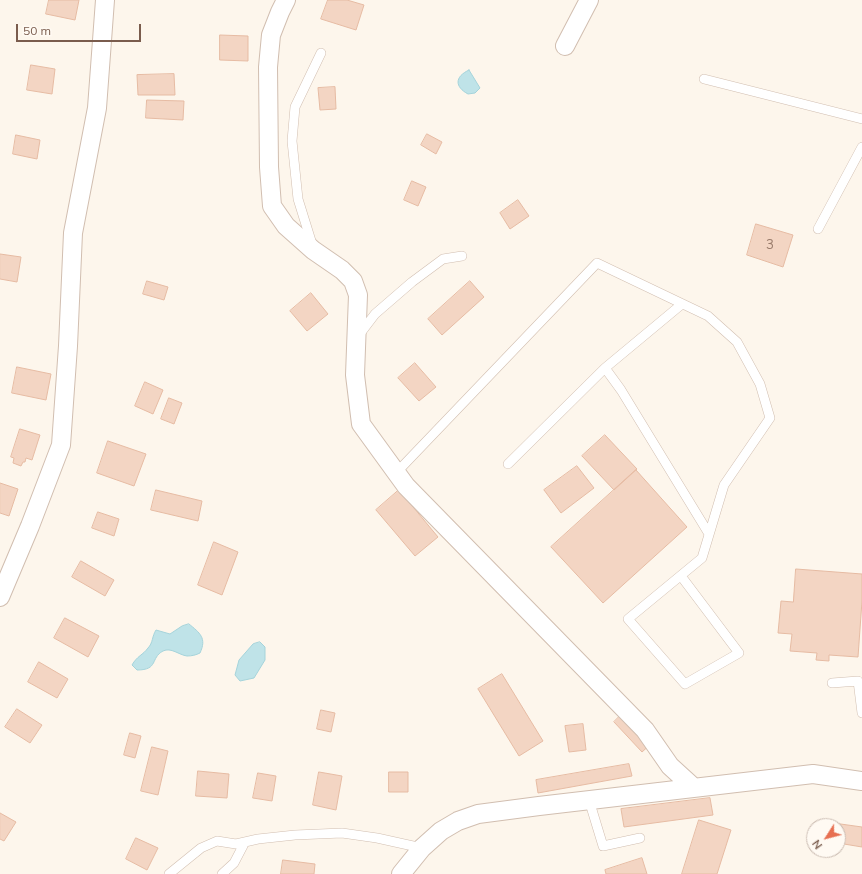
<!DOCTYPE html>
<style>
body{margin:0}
#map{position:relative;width:862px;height:874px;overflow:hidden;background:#fdf6ec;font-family:Mulish,sans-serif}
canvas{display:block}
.north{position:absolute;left:806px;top:818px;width:40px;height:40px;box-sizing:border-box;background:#fffaf3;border:1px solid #cabbb1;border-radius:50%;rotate:234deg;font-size:11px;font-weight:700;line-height:16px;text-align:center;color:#7a5c4d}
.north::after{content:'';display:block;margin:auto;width:14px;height:18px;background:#e76f51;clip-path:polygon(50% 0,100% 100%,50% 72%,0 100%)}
.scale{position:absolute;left:16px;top:24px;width:125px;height:18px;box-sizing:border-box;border:2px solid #7a5c4d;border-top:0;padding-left:5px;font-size:12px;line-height:14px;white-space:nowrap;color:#7a5c4d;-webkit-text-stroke:3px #fffaf3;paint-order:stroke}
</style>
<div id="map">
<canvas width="862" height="874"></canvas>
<div class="north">N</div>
<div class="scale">50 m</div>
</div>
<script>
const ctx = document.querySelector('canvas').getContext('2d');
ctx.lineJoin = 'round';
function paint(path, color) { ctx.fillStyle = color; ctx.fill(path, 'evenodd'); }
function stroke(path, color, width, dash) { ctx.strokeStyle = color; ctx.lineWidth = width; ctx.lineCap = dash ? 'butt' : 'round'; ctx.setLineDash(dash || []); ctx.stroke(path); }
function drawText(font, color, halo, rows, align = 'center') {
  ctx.font = font + ' Mulish,sans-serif'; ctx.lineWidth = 4; ctx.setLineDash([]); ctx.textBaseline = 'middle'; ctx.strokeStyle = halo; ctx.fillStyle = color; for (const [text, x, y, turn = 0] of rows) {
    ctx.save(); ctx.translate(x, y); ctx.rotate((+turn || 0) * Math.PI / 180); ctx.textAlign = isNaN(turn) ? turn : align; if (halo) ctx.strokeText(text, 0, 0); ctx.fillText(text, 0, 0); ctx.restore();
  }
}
const water = new Path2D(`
 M469,70l11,18 -5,5 -7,1c-13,-7 -14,-17 1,-24z
 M189,624c11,9 18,14 11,29 -4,2 -8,3 -13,3 -8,-1 -16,-9 -24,-5 -13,7 -4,19 -26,19l-5,-5c5,-9 11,-10 16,-17 5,-5 4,-12 8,-18l14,4 12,-8z
 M260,642l5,5v13l-11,18 -14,3 -5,-6 4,-15 14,-16z`);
const building = new Path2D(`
 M49,0h30l-4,20 -29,-6z
 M328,0h19l17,5 -8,25 -35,-11z
 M220,35l28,1v25l-28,-1z
 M31,65l24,4 -3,25 -25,-4z
 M174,74l1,21h-37l-1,-20z
 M335,87l1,22 -16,1 -2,-22z
 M147,100l37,1 -1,19 -37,-2z
 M427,134l15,8 -6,12 -15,-9z
 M16,135l24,5 -3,19 -24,-5z
 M412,181l14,6 -8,19 -14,-6z
 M518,200l11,16 -19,13 -10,-16z
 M756,224l37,11 -10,32 -36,-12z
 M0,254l21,3 -4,25 -17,-3z
 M147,281l21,6 -4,13 -21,-6z
 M470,281l14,16 -42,38 -14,-16z
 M311,293l17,21 -21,17 -17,-20z
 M415,363l21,24 -17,14 -21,-23z
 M17,367l34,7 -5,26 -34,-7z
 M145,382l18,8 -10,24 -18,-8z
 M169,398l13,5 -8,21 -13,-5z
 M20,429l20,6 -8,25 -6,-2 -1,4h-2l-2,4 -8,-3 1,-5 -3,-1z
 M605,435l32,34 -23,21 -32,-34z
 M108,441l38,13 -12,32 -37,-13z
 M577,466l17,22 -33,25 -17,-23z
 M636,470l51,57 -84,76 -52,-56z
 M0,483l18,6 -9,27 -9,-3z
 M156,490l46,11 -4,20 -47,-11z
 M399,490l39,47 -23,19 -39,-46z
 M98,512l21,7 -5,17 -22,-8z
 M214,542l24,10 -16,43 -24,-10z
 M81,561l33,19 -9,16 -33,-19z
 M796,569l66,5v27l-4,56 -29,-2v6l-13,-1 1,-7 -27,-2 2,-17 -14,-1 3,-32 12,1z
 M65,618l34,18 -11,21 -34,-19z
 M39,662l29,17 -11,19 -29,-16z
 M502,674l41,67 -24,15 -41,-67z
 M17,709l25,16 -12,18 -25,-16z
 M321,710l14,3 -4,19 -14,-3z
 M623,713l29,30 -10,9 -28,-30z
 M583,724l3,26 -17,2 -4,-26z
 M130,733l11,3 -6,22 -11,-3z
 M152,747l16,4 -10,44 -17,-4z
 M629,764l3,12 -94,17 -2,-13z
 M198,771l31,3 -2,24 -31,-2z
 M319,772l23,4 -6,34 -23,-5z
 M389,772h19v20h-19z
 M258,773l18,3 -4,25 -19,-3z
 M710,798l3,17 -89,12 -3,-18z
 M0,813l16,9 -12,19 -4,-2z
 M699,820l32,10 -14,44h-35z
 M819,821l43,6v20l-24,-4v-17h-20z
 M136,838l22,10 -11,22 -21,-11z
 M642,858l5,16h-41l-1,-4z
 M283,860l32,4 -1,10h-33z`);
const service = new Path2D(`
 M704,79l158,40
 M818,229l44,-82
 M312,244l-14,-45 -6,-58 3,-34 26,-54
 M359,335l16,-21 37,-32 31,-23 19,-3
 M605,368l16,22 88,144
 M508,464l97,-96 77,-64
 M396,473l201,-210 111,53 29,26 23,42 10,34 -46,67 -22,73 -74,61 57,65 54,-31 -58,-77
 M832,683l26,-2 4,32
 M589,800l14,46 37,-8
 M169,874l32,-26 16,-7 19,3 22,-5 37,-4 47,-2 35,5 45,10
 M222,874l12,-11 11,-21`);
const minor = new Path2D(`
 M286,0l-6,12 -9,23 -3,32 1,100 3,39 14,20 27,24 29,20 11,11 5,14 -3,80 6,49 45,62 239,244 25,36 23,21
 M565,46l24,-46
 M0,597l30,-71 31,-81 7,-99 5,-113 24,-125 8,-108
 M401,874l21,-26 19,-17 17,-10 20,-7 61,-8 274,-32 49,7`);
const numberNames = [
 ["3",770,245]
];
paint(water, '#bfe3e8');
stroke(water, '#a5d3da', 1);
paint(building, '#f3d5c3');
stroke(building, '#e6bba3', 1);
stroke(service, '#d1beb0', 10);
stroke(minor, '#d1beb0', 20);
stroke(service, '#fff', 9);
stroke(minor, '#fff', 18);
drawText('13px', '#987a6a', null, numberNames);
</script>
